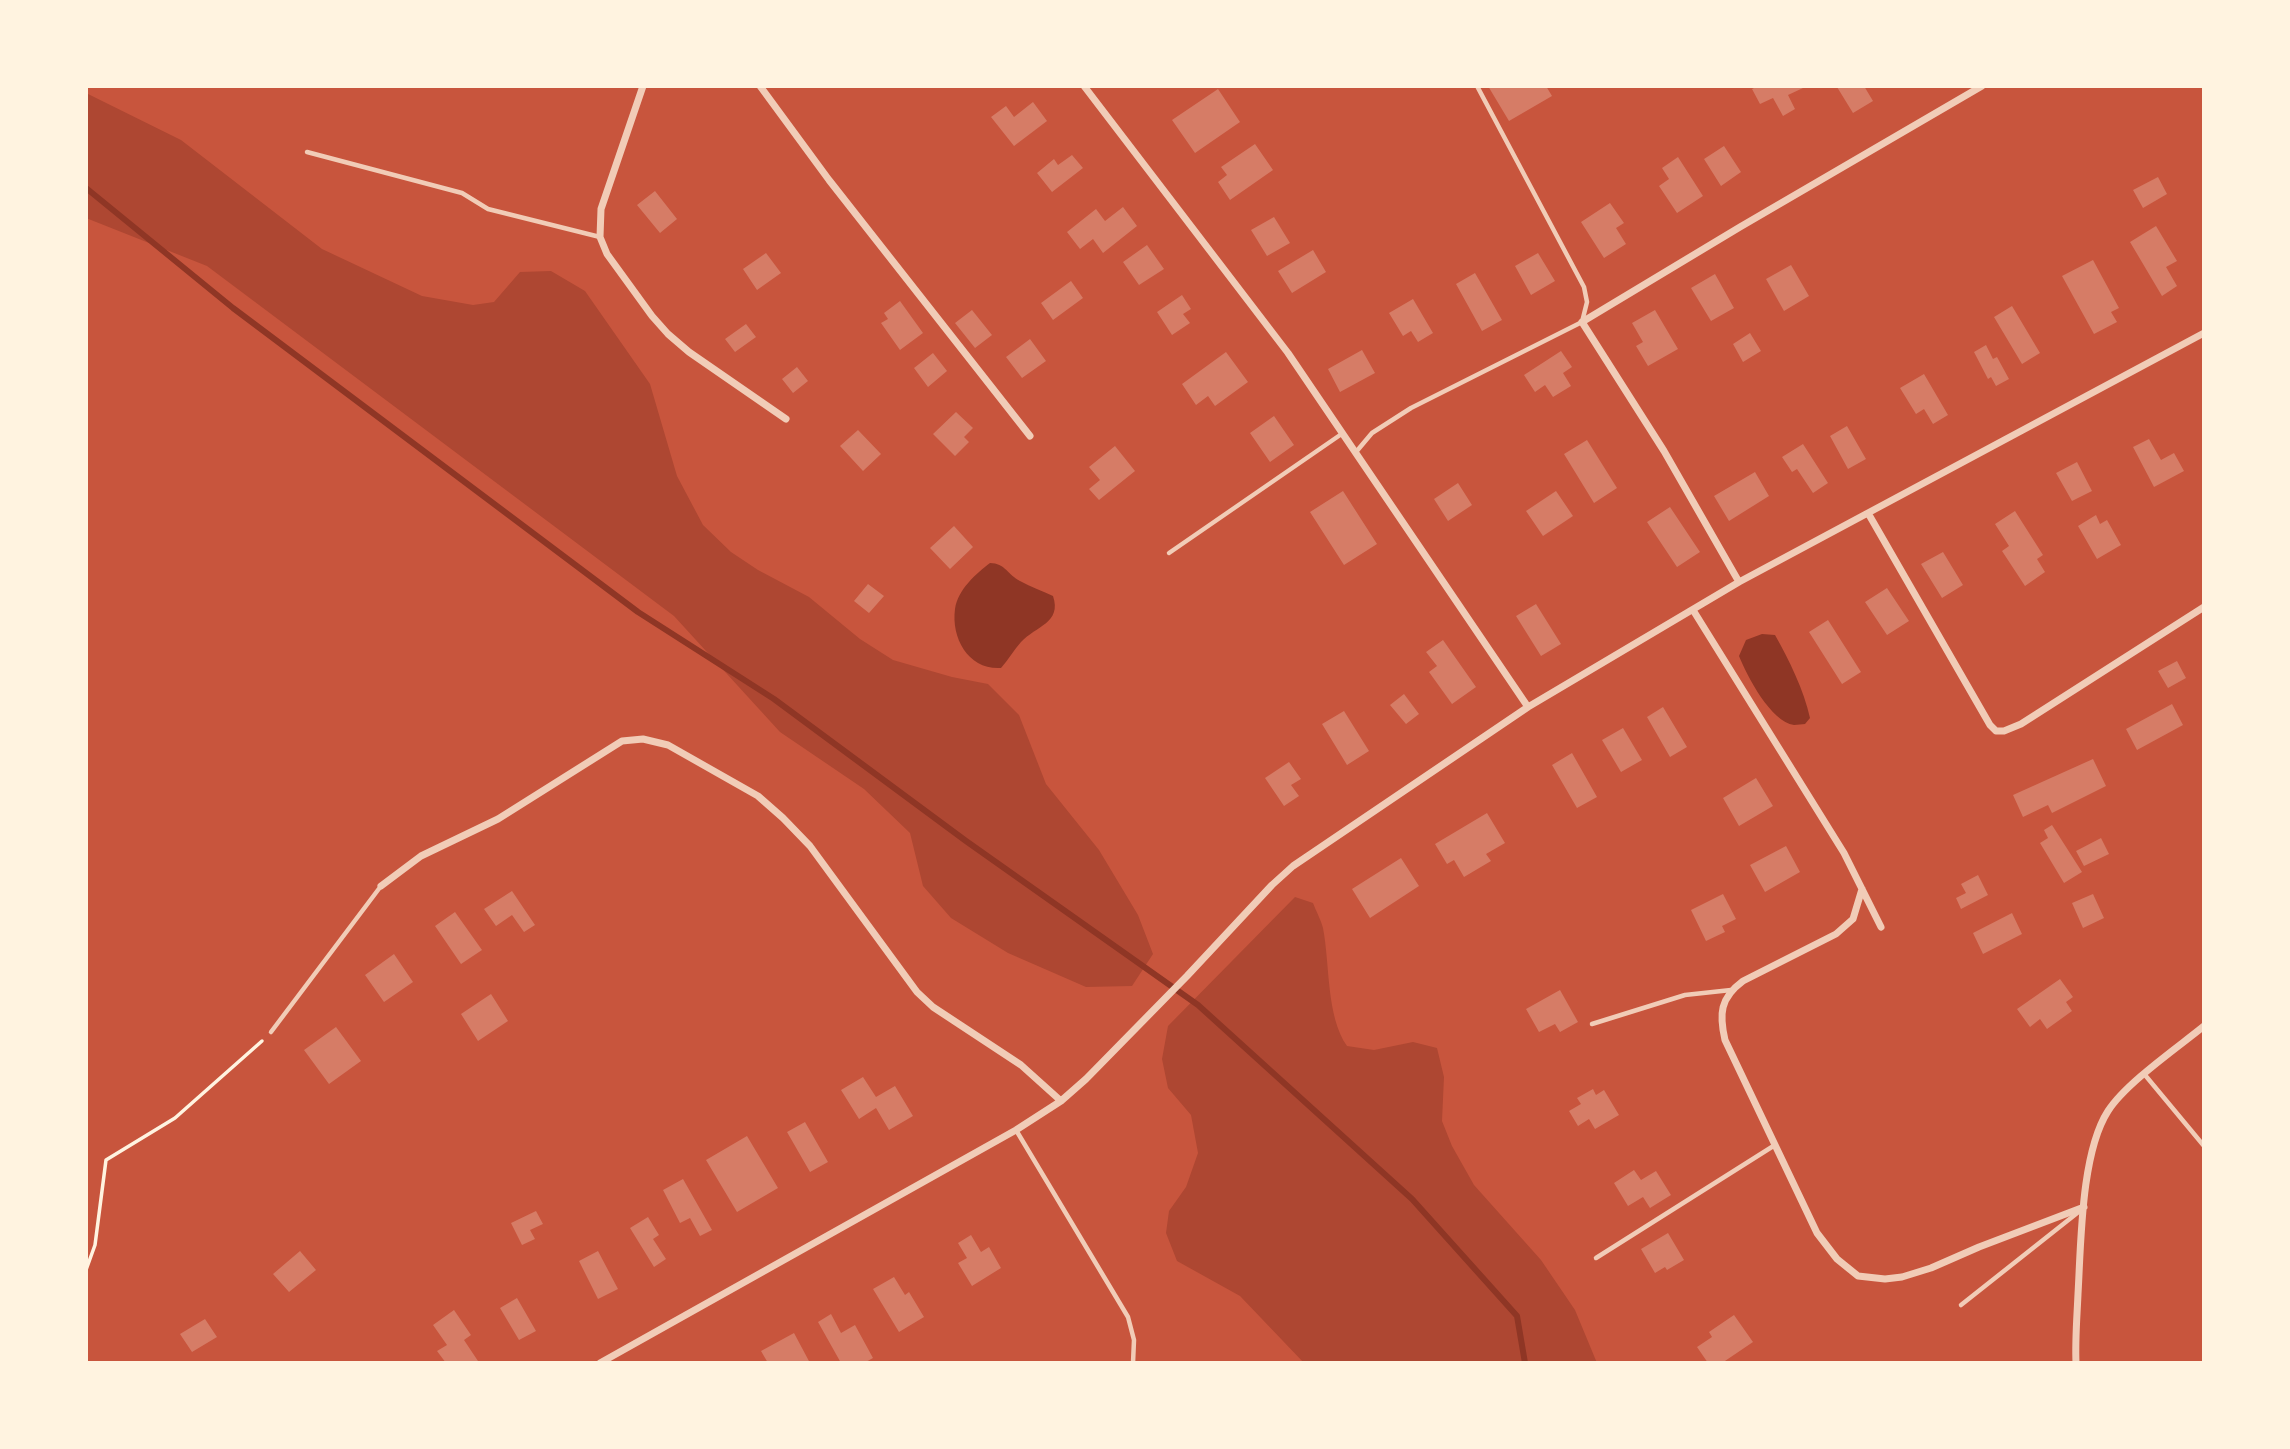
<!DOCTYPE html>
<style>
body{margin:0}
#map{position:relative;width:2290px;height:1449px;overflow:hidden;background:#c8553d;font-family:Manrope,sans-serif}
canvas{display:block}
.frame{position:absolute;inset:0;border:88px solid #fff3e0;pointer-events:none}
</style>
<div id="map">
<canvas width="2290" height="1449"></canvas>
<div class="frame"></div>
</div>
<script>
const ctx = document.querySelector('canvas').getContext('2d');
ctx.lineJoin = 'round';
function paint(path, color) { ctx.fillStyle = color; ctx.fill(path, 'evenodd'); }
function stroke(path, color, width, dash) { ctx.strokeStyle = color; ctx.lineWidth = width; ctx.lineCap = dash ? 'butt' : 'round'; ctx.setLineDash(dash || []); ctx.stroke(path); }
const green = new Path2D(`
 M86,93l95,47 141,109 100,47 51,9 21,-3 26,-30 31,-1 34,20 65,93 27,92 26,49 28,27 27,18 51,27 51,42 33,21 59,17 36,7 31,31 27,69 53,66 39,65 15,39 -21,32 -46,1 -78,-34 -57,-35 -28,-32 -13,-53 -46,-44 -84,-57 -106,-116 -467,-350 -121,-48z
 M1295,897l18,6c3,8 8,17 10,25 7,36 3,88 24,118l27,4 39,-8 24,6 7,29 -2,44 10,25 22,39 67,75 34,50 22,53h-293l-64,-67 -63,-35 -11,-28 3,-22 17,-24 12,-34 -7,-38 -23,-27 -6,-29 6,-33z`);
const water = new Path2D(`
 M990,563c15,0 18,12 30,18 11,6 23,10 33,15 9,27 -17,30 -32,46 -7,8 -13,18 -20,26 -32,2 -50,-29 -46,-59 3,-20 21,-35 35,-46z
 M1762,634l13,1c14,25 29,55 35,83l-5,6c-3,0 -7,1 -11,1 -23,-3 -47,-49 -55,-69l7,-16z`);
const stream = new Path2D(`
 M86,188l147,120 405,304 136,87 192,142 232,164 214,194 105,117 8,47`);
const building = new Path2D(`
 M1488,86h58l6,10 -43,25z
 M1758,86h44l1,2 -15,7 7,14 -12,7 -10,-18 -13,6 -8,-15z
 M1840,86h24l9,15 -20,12 -16,-26z
 M1218,89l22,33 -45,31 -23,-33z
 M1033,102l14,19 -33,25 -23,-29 15,-11 8,11z
 M1255,144l18,26 -43,30 -12,-18 9,-7 -6,-8z
 M1724,146l17,26 -20,14 -17,-27z
 M1072,155l11,13 -31,24 -15,-19 17,-14 4,6z
 M1678,157l25,39 -26,17 -18,-27 10,-7 -7,-11z
 M2158,177l9,17 -24,14 -10,-18z
 M655,191l22,28 -17,14 -23,-28z
 M1610,203l14,20 -8,5 10,16 -22,14 -23,-36z
 M1123,207l14,19 -34,27 -10,-14 -13,10 -13,-17 29,-23 9,12z
 M1274,217l16,26 -23,13 -16,-26z
 M2156,226l21,35 -11,6 11,19 -15,10 -32,-54z
 M1147,245l17,24 -25,16 -16,-23z
 M1313,250l13,22 -34,21 -14,-22z
 M766,253l15,20 -24,17 -14,-21z
 M1538,253l17,28 -24,14 -16,-29z
 M2093,260l26,48 -8,4 6,10 -23,12 -32,-58z
 M1791,265l18,31 -25,15 -18,-32z
 M1475,273l27,47 -20,11 -26,-47z
 M1715,274l19,34 -23,13 -20,-33z
 M1071,281l12,17 -30,22 -12,-17z
 M1182,295l9,14 -8,5 7,9 -18,12 -15,-23z
 M1413,299l20,34 -15,9 -7,-11 -8,5 -14,-23z
 M900,301l23,32 -23,17 -19,-27 7,-4 -4,-6z
 M2012,306l28,47 -18,11 -28,-47z
 M972,310l20,25 -17,13 -20,-25z
 M1655,310l23,39 -30,17 -12,-20 7,-4 -11,-19z
 M746,324l10,13 -21,15 -10,-13z
 M1750,333l11,18 -18,11 -10,-18z
 M1030,339l16,22 -24,17 -16,-21z
 M1986,345l7,14 4,-2 12,22 -13,7 -5,-9 -3,2 -14,-27z
 M1362,350l13,23 -35,19 -12,-23z
 M1561,351l11,16 -9,6 8,13 -18,11 -8,-12 -10,7 -11,-17z
 M1226,352l22,30 -33,24 -7,-10 -12,9 -14,-21z
 M933,353l14,18 -19,16 -14,-19z
 M797,367l11,14 -15,12 -11,-14z
 M1924,374l24,41 -15,9 -9,-15 -8,5 -16,-26z
 M956,412l17,16 -9,9 5,5 -14,14 -22,-22z
 M1274,416l20,29 -24,17 -20,-29z
 M1847,426l19,33 -18,10 -18,-33z
 M858,430l23,24 -18,17 -23,-25z
 M2149,439l12,21 13,-7 10,18 -30,16 -21,-40z
 M1587,440l30,48 -23,15 -30,-49z
 M1803,444l25,39 -15,10 -16,-24 -5,3 -10,-15z
 M1115,446l20,25 -36,29 -10,-11 11,-9 -11,-13z
 M2077,462l15,29 -20,10 -16,-28z
 M1755,472l14,24 -40,25 -15,-25z
 M1458,483l14,22 -24,16 -14,-22z
 M1343,491l34,53 -33,21 -34,-53z
 M1556,491l17,25 -30,20 -17,-25z
 M1670,507l30,45 -23,15 -30,-45z
 M2015,511l28,44 -6,4 8,13 -20,14 -23,-35 7,-5 -14,-22z
 M2096,515l4,9 7,-4 14,25 -24,14 -19,-33z
 M954,526l19,21 -23,22 -20,-21z
 M1943,552l20,33 -21,13 -21,-34z
 M868,584l16,12 -15,17 -15,-12z
 M1887,588l22,33 -22,14 -22,-33z
 M1536,604l25,40 -20,12 -25,-40z
 M1828,620l33,52 -19,12 -33,-52z
 M1443,640l33,47 -24,17 -23,-32 8,-6 -11,-14z
 M2177,661l9,17 -18,10 -10,-17z
 M1404,694l15,20 -13,10 -16,-19z
 M2172,704l11,21 -46,25 -11,-21z
 M1663,707l24,40 -17,10 -23,-40z
 M1344,711l25,40 -22,14 -25,-41z
 M1623,728l19,32 -21,12 -19,-32z
 M1572,753l25,44 -20,11 -25,-43z
 M2093,759l13,27 -54,27 -4,-8 -25,12 -10,-22z
 M1289,762l12,17 -10,6 8,11 -15,10 -19,-28z
 M1756,778l17,28 -34,20 -16,-28z
 M1487,813l18,30 -19,11 5,7 -27,16 -10,-17 -7,4 -12,-20z
 M2052,825l30,47 -18,11 -24,-40 8,-5 -4,-8z
 M2101,838l8,16 -25,12 -8,-15z
 M1786,846l14,26 -35,20 -15,-27z
 M1401,858l18,28 -49,32 -18,-29z
 M1978,875l10,20 -27,14 -5,-11 10,-5 -5,-9z
 M512,891l23,34 -11,7 -12,-17 -16,11 -12,-17z
 M1723,894l13,25 -14,7 3,6 -19,9 -15,-31z
 M2093,894l11,24 -21,10 -11,-25z
 M455,912l27,38 -21,14 -26,-38z
 M2012,913l10,21 -39,20 -10,-21z
 M394,954l19,28 -29,20 -19,-27z
 M2060,979l13,18 -7,5 6,9 -25,18 -7,-10 -10,8 -13,-18z
 M1560,990l18,32 -18,10 -5,-8 -16,8 -13,-23z
 M491,994l17,27 -30,20 -17,-27z
 M336,1027l25,34 -32,23 -25,-34z
 M863,1077l13,20 19,-11 18,30 -24,14 -13,-22 -17,11 -18,-29z
 M1593,1089l3,6 8,-5 15,25 -24,14 -6,-10 -11,7 -9,-15 12,-7 -4,-6z
 M805,1122l23,40 -18,10 -23,-40z
 M747,1136l31,52 -41,24 -31,-52z
 M1634,1170l7,10 15,-9 15,24 -21,13 -7,-11 -15,9 -14,-23z
 M683,1179l29,51 -12,6 -10,-18 -10,5 -17,-33z
 M536,1211l7,13 -13,6 5,9 -13,6 -11,-22z
 M648,1217l11,18 -6,4 13,20 -12,8 -24,-39z
 M1668,1233l16,27 -17,10 -2,-3 -10,6 -14,-24z
 M971,1235l10,17 8,-5 12,21 -29,18 -14,-23 9,-5 -9,-15z
 M300,1251l16,19 -27,22 -16,-18z
 M598,1251l20,38 -20,10 -19,-38z
 M894,1277l11,18 4,-3 15,25 -25,15 -26,-43z
 M517,1298l19,33 -17,9 -19,-32z
 M454,1310l17,25 -7,5 14,21 -4,2h-28l-9,-12 10,-6 -14,-20z
 M831,1314l10,19 14,-8 18,33 -9,5h-23l-23,-41z
 M1734,1315l19,27 -31,21h-14l-11,-16 15,-10 -3,-5z
 M205,1319l12,18 -25,15 -12,-18z
 M794,1333l16,30h-42l-7,-12z`);
const path = new Path2D(`
 M86,1270l9,-25 11,-85 69,-42 87,-77`);
const service = new Path2D(`
 M307,152l155,41 26,16 112,28
 M1356,452l16,-19 39,-25 171,-86 5,-20 -3,-15 -107,-201
 M1169,553l174,-120
 M1592,1024l93,-29 46,-5
 M271,1032l110,-146
 M2145,1075l59,71
 M1016,1130l112,187 6,23 -1,23
 M1596,1258l179,-113
 M1961,1305l120,-95`);
const minor = new Path2D(`
 M643,86l-42,123 -1,28 7,17 45,62 16,18 21,18 97,67
 M760,86l69,94 201,256
 M1084,86l204,267 240,354
 M1868,513l122,212 6,6h8l17,-7 183,-117
 M1739,582l-75,-131 -82,-129 158,-95 242,-141
 M1693,610l151,243 37,74
 M381,886l40,-30 77,-37 124,-78 21,-2 25,6 90,51 25,22 27,28 107,146 16,15 88,58 40,36
 M1862,889l-9,30 -17,15 -93,47c-23,17 -24,33 -18,59l92,193 20,26 21,17 27,3 17,-2 29,-9 48,-21 105,-40
 M600,1363l416,-233 45,-29 25,-22 101,-103 85,-91 21,-19 235,-159 211,-125 465,-249
 M2076,1363c-1,-23 1,-46 2,-69 3,-51 3,-141 30,-183 18,-28 69,-63 96,-85`);
paint(green, '#ae4732');
paint(water, '#8f3625');
stroke(stream, '#8f3625', 6);
paint(building, '#d67c66');
stroke(path, '#fff3e0', 3.5);
stroke(service, '#f1ccb7', 4.5);
stroke(minor, '#f1ccb7', 7);
</script>
